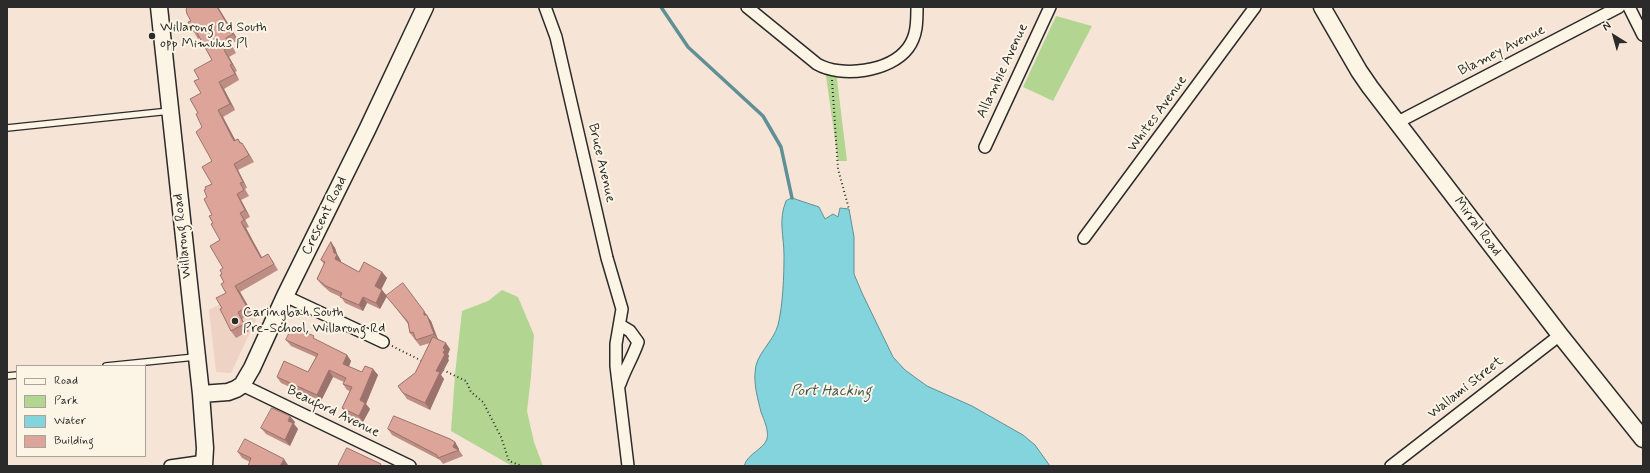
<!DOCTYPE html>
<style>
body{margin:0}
#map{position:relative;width:1650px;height:473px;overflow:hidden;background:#f6e5d6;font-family:Mynerve,sans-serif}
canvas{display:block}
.frame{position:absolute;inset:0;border:8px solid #2b2b2b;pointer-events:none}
.legend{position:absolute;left:16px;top:365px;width:130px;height:92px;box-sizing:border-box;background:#fcf5e5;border:1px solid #a8a49b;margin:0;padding:5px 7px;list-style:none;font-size:12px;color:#2b2b2b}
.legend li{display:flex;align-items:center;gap:8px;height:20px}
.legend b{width:20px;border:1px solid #a8a49b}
.north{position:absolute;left:1594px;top:16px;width:40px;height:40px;-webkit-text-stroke:3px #fcf5e5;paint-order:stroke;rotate:323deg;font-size:11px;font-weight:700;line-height:16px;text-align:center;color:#2b2b2b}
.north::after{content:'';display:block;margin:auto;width:14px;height:18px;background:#2b2b2b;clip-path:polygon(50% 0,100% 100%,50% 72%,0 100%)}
</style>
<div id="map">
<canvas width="1650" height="473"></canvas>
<div class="frame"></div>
<ul class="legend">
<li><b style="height:5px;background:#fcf5e5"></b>Road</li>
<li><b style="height:11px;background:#b2d691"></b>Park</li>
<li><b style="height:11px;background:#83d4dc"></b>Water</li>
<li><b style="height:11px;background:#dda49a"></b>Building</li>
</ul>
<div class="north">N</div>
</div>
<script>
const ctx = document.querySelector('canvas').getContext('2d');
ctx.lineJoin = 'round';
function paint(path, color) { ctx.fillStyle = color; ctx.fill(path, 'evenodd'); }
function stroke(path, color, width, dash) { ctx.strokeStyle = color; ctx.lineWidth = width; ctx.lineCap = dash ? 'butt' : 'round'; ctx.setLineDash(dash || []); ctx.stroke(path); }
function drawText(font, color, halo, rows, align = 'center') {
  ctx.font = font + ' Mynerve,sans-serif'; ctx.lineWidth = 4; ctx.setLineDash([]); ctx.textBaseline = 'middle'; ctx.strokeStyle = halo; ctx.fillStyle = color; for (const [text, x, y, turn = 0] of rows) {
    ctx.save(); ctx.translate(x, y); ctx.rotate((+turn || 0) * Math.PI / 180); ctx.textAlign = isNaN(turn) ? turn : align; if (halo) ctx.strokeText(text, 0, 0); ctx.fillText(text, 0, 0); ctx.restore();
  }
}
const built = new Path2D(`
 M241,293l15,27 -25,53 -15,-1 -7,-62z`);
const green = new Path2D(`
 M1056,16l36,10 -39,75 -30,-14z
 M825,69l11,2 11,90h-9z
 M502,290l16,7 16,38 -3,42 -4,34 7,31 9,24h-31l-61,-35 4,-57 7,-63 26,-10z`);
const water = new Path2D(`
 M792,198l27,9 6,12 8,-5 5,3 2,-9 9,1 5,28v37l8,19 31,64 12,13 22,16 45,20 51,29 12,10 15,21h-306c4,-13 19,-16 23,-27 2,-9 -3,-19 -6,-27 -3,-12 -7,-26 -6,-39 0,-19 18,-30 23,-48 5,-20 6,-50 6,-70 0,-19 -6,-35 2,-54z`);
const stream = new Path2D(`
 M661,7l27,40 75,69 18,31 11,51`);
const path = new Path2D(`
 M832,80l6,89 11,40
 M392,346l32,16
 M443,370l23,11 5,11 12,10 18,35 8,24 13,5`);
const lane = new Path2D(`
 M7,128l163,-17
 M106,366l89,-9
 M7,376l10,-1`);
const street = new Path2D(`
 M545,7l11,30 51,221 15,51 -6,35v22l12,100
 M747,7l70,57c24,14 73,8 91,-16 9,-12 9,-26 9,-41
 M1629,7l14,28
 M1398,122l221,-115
 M985,147l65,-140
 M1084,238l171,-231
 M285,296l98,46
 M620,325l10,6 8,11c-5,15 -13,27 -18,42
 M242,385l168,81
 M170,466l35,-5
 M1391,466l169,-131`);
const secondary = new Path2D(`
 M159,7l42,387 4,54 -1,18
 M1322,7l37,64 11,16 190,248 83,104
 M201,394l27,-2 8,-3 6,-4 10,-17 33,-72 82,-166 58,-123`);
const wall = new Path2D(`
 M187,7h31l20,33 -7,4 5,9 -7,4 8,14 -2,1 4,8 -15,9 11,21 -12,7 12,23 3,-1 3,4h1l12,19 -16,8 9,18 -2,1 4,7 -8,4 9,17 -5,3 4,7 -3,1 16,29 10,3 6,10 -38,22 12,21 -10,6 7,12 -13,7 -5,-7 -9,-23 4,-15 -2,-11 -2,-8 1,-6 -3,-28 -7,-17 -1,-8 -6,-26 6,-5v-23l-10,-34 -4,-14 3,-20 -2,-14 13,-19 -12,-22 -2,1 -4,-7 -3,-11z
 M331,242l4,6 2,6 4,7v1l18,10h23l5,6 -6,11 1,1 5,6 44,25 7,18 12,10 -2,5 1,2 -1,3 1,1 -8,15 3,4 -14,31 -23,-11 -9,-13 17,-13 15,-30 -10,3 -10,-13 -2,-9 -21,-28 -7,13 -13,-6 -4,8 -18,-8 -4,-6 -11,-5 -8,-7 -5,-6 7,-15 -3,-4z
 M286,340h30l31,15 4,6 -2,6 13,5 11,-3 5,6 -12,29 4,5 -7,13 -17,-8 -4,-6 8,-17 -3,-1 -4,-6 1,-2 -11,-5 -12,24 -40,-18 -4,-6 31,-5 8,-15 -25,-11z
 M295,422l-1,2 4,5 -8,17 -24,-12 -5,-6z
 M388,429l67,13 4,7v1l4,6 -20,8 -3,-4 -48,-25z
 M238,452l50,13 -38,-3 -8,-4z`);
const shadedWall = new Path2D(`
 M217,7h1l20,33 -5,-6z
 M224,50l5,7 8,14 -5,-7z
 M230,65l5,7 4,8 -4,-6z
 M219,82l5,7 11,21 -5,-6z
 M218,110l5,7 16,30 -5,-6z
 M242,143l4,6 8,13 -5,-7z
 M234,164l4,6 9,18 -4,-6z
 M237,194l4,6 9,17 -5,-7z
 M240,213l5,7 4,7 -5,-7z
 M241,222l5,6 19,36 -4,-6z
 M331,242l4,6 2,6 4,7 -2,4 -4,-6 -1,-6z
 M382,272l5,6 -7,14 -5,-6z
 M235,286l5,6 12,21 -5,-6z
 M382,290l5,6 -7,13 -4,-6z
 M363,297l4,6 -4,8 -4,-6z
 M424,311l7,10 7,19 -4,-6 -10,-19z
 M238,312l4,7 7,12 -5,-7z
 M446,343l4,6 -2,5 1,2 -1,3 1,1 -8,15 3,4 -14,31 -5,-7 11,-32 7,-18v-5z
 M347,355l4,6 -4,9 -4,-6z
 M373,369l5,6 -12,29 4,5 -7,13 -4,-6 1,-16z
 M329,370l4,7 -12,24 -4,-6z
 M290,416l5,6 -1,2 4,5 -8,17 -5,-6 3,-19z
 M455,442l4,7 -1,1 -5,-3z
 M284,459l4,6v1h-8z`);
const building = new Path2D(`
 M187,7h30l16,27 -7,4 5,8 -7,4 8,14 -2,1 5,9 -16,8 11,22 -12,6 16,31 4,-2 2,4h2l7,12 -15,9 9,18 -3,1 4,7 -7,4 8,16 -5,3 4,7 -3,2 20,36 7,-4 6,10 -39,22 12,21 -9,5 6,12 -13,7 -11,-22 2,-1 -6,-10 10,-5 -5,-9 3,-2 -4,-7 2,-1 -2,-4 3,-2 -13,-22 10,-6 -9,-16 2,-1 -4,-7 3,-1 -8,-16 3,-2 -3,-7 2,-1 -1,-2 7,-3 -10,-17 10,-6 -16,-29 6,-5 -6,-13 2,-1 -8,-14 11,-6 -7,-12 5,-2 -5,-9 18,-10 -16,-29 -2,1 -6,-10 3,-1 -4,-7 -1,-5 1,-1z
 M331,242l3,11 3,1 -2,5 24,13 5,-10 18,10 -7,14 7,4 -6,13 -13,-6 -4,8 -19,-8 2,-4 -16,-7 -9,-7 8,-17 -4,-2z
 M403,283l21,28v4h3l7,19 -18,6 -3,-8 -3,1 -2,-11 -22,-26z
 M293,326l21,10 -1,2 34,17 -4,9 19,8 3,-6 8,3 -13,31 5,3 -6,13 -17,-8 10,-21 -9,-3 3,-6 -17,-8 -12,25 -40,-18 7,-16 24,11 10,-18 -32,-14z
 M433,337l13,6 -3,5 2,1 -2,4 2,1 -9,17 4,1 -15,31 -22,-10 -5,-7 17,-13z
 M272,408l18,8 -2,5 5,2 -8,17 -24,-12z
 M394,416l56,23 5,3 -2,5 6,3 -21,8 -1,-3 -49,-26z
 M245,439l39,20 -4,7h-32l3,-8 -13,-6z
 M347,448l34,16 -1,2h-42z`);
const markers = [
 [152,36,4,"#2b2b2b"],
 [235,321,4,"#2b2b2b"]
];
const poiNames = [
 ["Willarong Rd South",160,28],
 ["opp Mimulus Pl",160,44],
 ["Caringbah South",243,313],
 ["Pre-School, Willarong Rd",243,329]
];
const streetNames = [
 ["Blamey Avenue",1502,51,-27],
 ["Allambie Avenue",1003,71,-65],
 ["Whites Avenue",1158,114,-54],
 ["Bruce Avenue",601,163,77],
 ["Crescent Road",325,216,-64],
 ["Mirral Road",1477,227,53],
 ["Willarong Road",183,236,-96],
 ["Wallami Street",1466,388,-38],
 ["Beauford Avenue",333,412,26]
];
const waterNames = [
 ["Port Hacking",831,392]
];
paint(built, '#eed2c4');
paint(green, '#b2d691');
paint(water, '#83d4dc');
stroke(water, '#609095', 1);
stroke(stream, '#609095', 3.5);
stroke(lane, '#2b2b2b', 8);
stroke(street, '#2b2b2b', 14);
stroke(secondary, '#2b2b2b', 19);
stroke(path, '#2b2b2b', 2, [1, 3]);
stroke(lane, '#fcf5e5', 5.5);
stroke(street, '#fcf5e5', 11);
stroke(secondary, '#fcf5e5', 16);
paint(wall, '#be8d84');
paint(shadedWall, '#9b736c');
paint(building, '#dda49a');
stroke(building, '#9b736c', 1);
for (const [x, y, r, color] of markers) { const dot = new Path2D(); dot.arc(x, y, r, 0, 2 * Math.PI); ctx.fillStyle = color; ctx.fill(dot); stroke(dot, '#fcf5e5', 1.5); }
drawText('14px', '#2b2b2b', '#fcf5e5', poiNames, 'left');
drawText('14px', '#2b2b2b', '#fcf5e5', streetNames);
drawText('italic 15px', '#415557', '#fcf5e5', waterNames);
</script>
